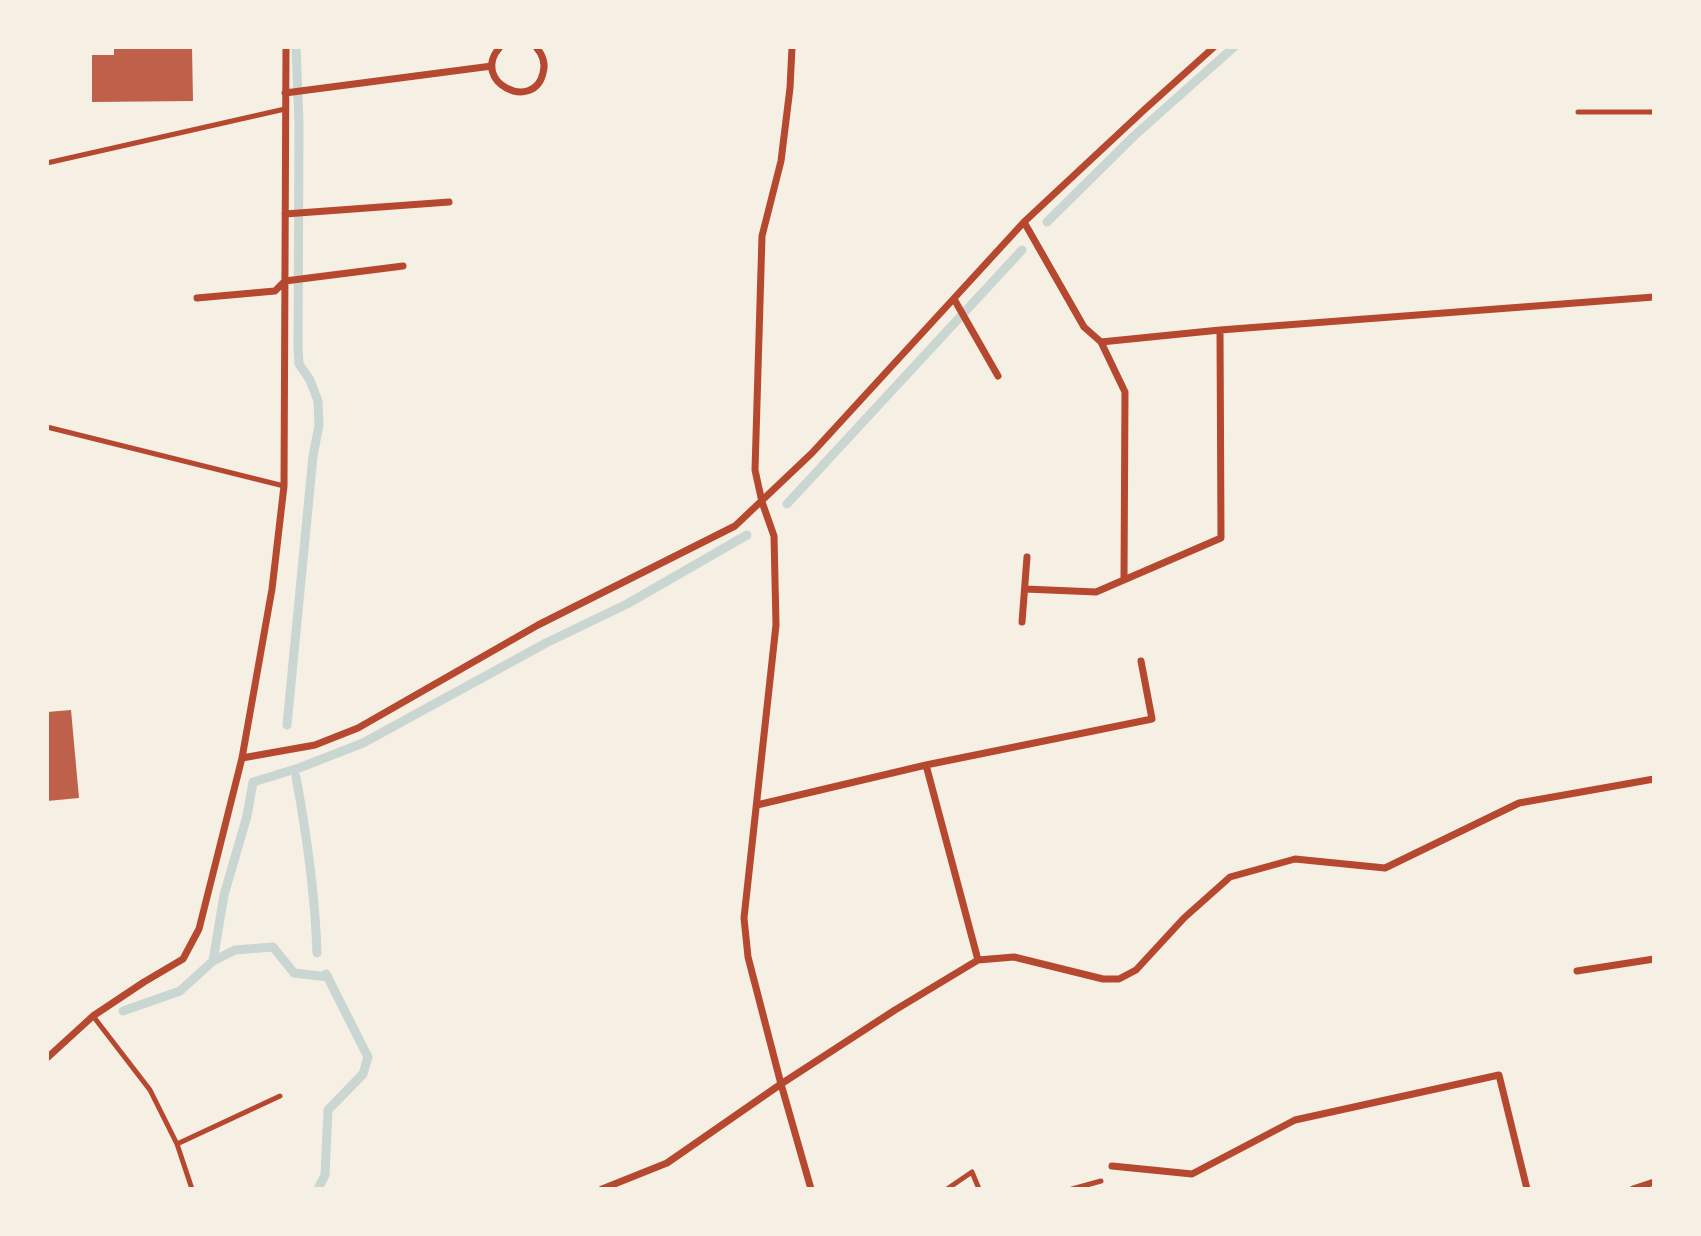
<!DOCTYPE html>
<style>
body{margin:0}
#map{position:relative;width:1701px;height:1236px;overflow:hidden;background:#f6efe4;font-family:"IBM Plex Sans",sans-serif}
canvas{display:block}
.frame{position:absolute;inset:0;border:49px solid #f6efe4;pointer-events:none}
</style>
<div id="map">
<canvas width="1701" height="1236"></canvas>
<div class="frame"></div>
</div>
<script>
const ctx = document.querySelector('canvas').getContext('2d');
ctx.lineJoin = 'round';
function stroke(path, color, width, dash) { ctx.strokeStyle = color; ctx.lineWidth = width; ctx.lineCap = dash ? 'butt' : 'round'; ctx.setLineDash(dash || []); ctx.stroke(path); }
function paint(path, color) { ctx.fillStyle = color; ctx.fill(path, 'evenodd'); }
const stream = new Path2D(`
 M1047,222l88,-87 99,-88
 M787,504l235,-254
 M287,725l26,-269 6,-31 -1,-24 -8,-21 -11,-16 -1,-16 1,-225 -3,-76
 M296,777c11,59 19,117 21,176
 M213,961l22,-11 38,-3 21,26 34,4
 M123,1011l57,-20 33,-30 11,-66 23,-79 6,-34 46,-14 64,-25 183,-100 81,-39 120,-69
 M318,1189l7,-14 3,-65 35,-36 5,-17 -42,-83`);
const building = new Path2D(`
 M114,47h78l1,54 -101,1v-47h22z
 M71,710l8,88 -32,3v-89z`);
const service = new Path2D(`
 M1578,112h76
 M47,163l238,-54
 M47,427l237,59
 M93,1016l57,74 27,54 15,45
 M177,1144l103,-48
 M947,1189l25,-17 7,17
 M1072,1189l29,-8`);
const minor = new Path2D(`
 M500,47c-31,35 34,66 43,26 3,-10 0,-18 -7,-26
 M792,47l-2,41 -9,73 -19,75 -7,234 7,32 12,34 2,89 -32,293 4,39 33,127 30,105
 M285,93l207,-27
 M285,214l164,-12
 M1024,222l60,105 17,15 24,50 -1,187
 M197,298l78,-7 10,-10 118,-15
 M954,299l44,77
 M1101,342l119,-12 434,-33
 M1025,589l71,3 125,-54 -1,-208
 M1022,622l5,-65
 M242,758l73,-13 43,-17 180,-103 197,-99 77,-73 212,-231 120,-112 70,-63
 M926,765l52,195
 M757,805l169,-40 226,-46 -11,-58
 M1577,971l77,-12
 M47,1058l46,-42 51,-34 39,-23 16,-30 43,-171 30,-169 12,-103 2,-439
 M1112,1166l80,8 103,-54 204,-45 28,114
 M602,1189l65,-26 114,-79 114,-74 83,-50 36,-3 89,22h16l17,-9 48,-52 46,-41 65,-18 90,9 134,-65 135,-24
 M1633,1189l21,-7`);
stroke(stream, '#c9d6d2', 9);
paint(building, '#bf614a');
stroke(service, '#b5482f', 5);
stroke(minor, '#b5482f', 7);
</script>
